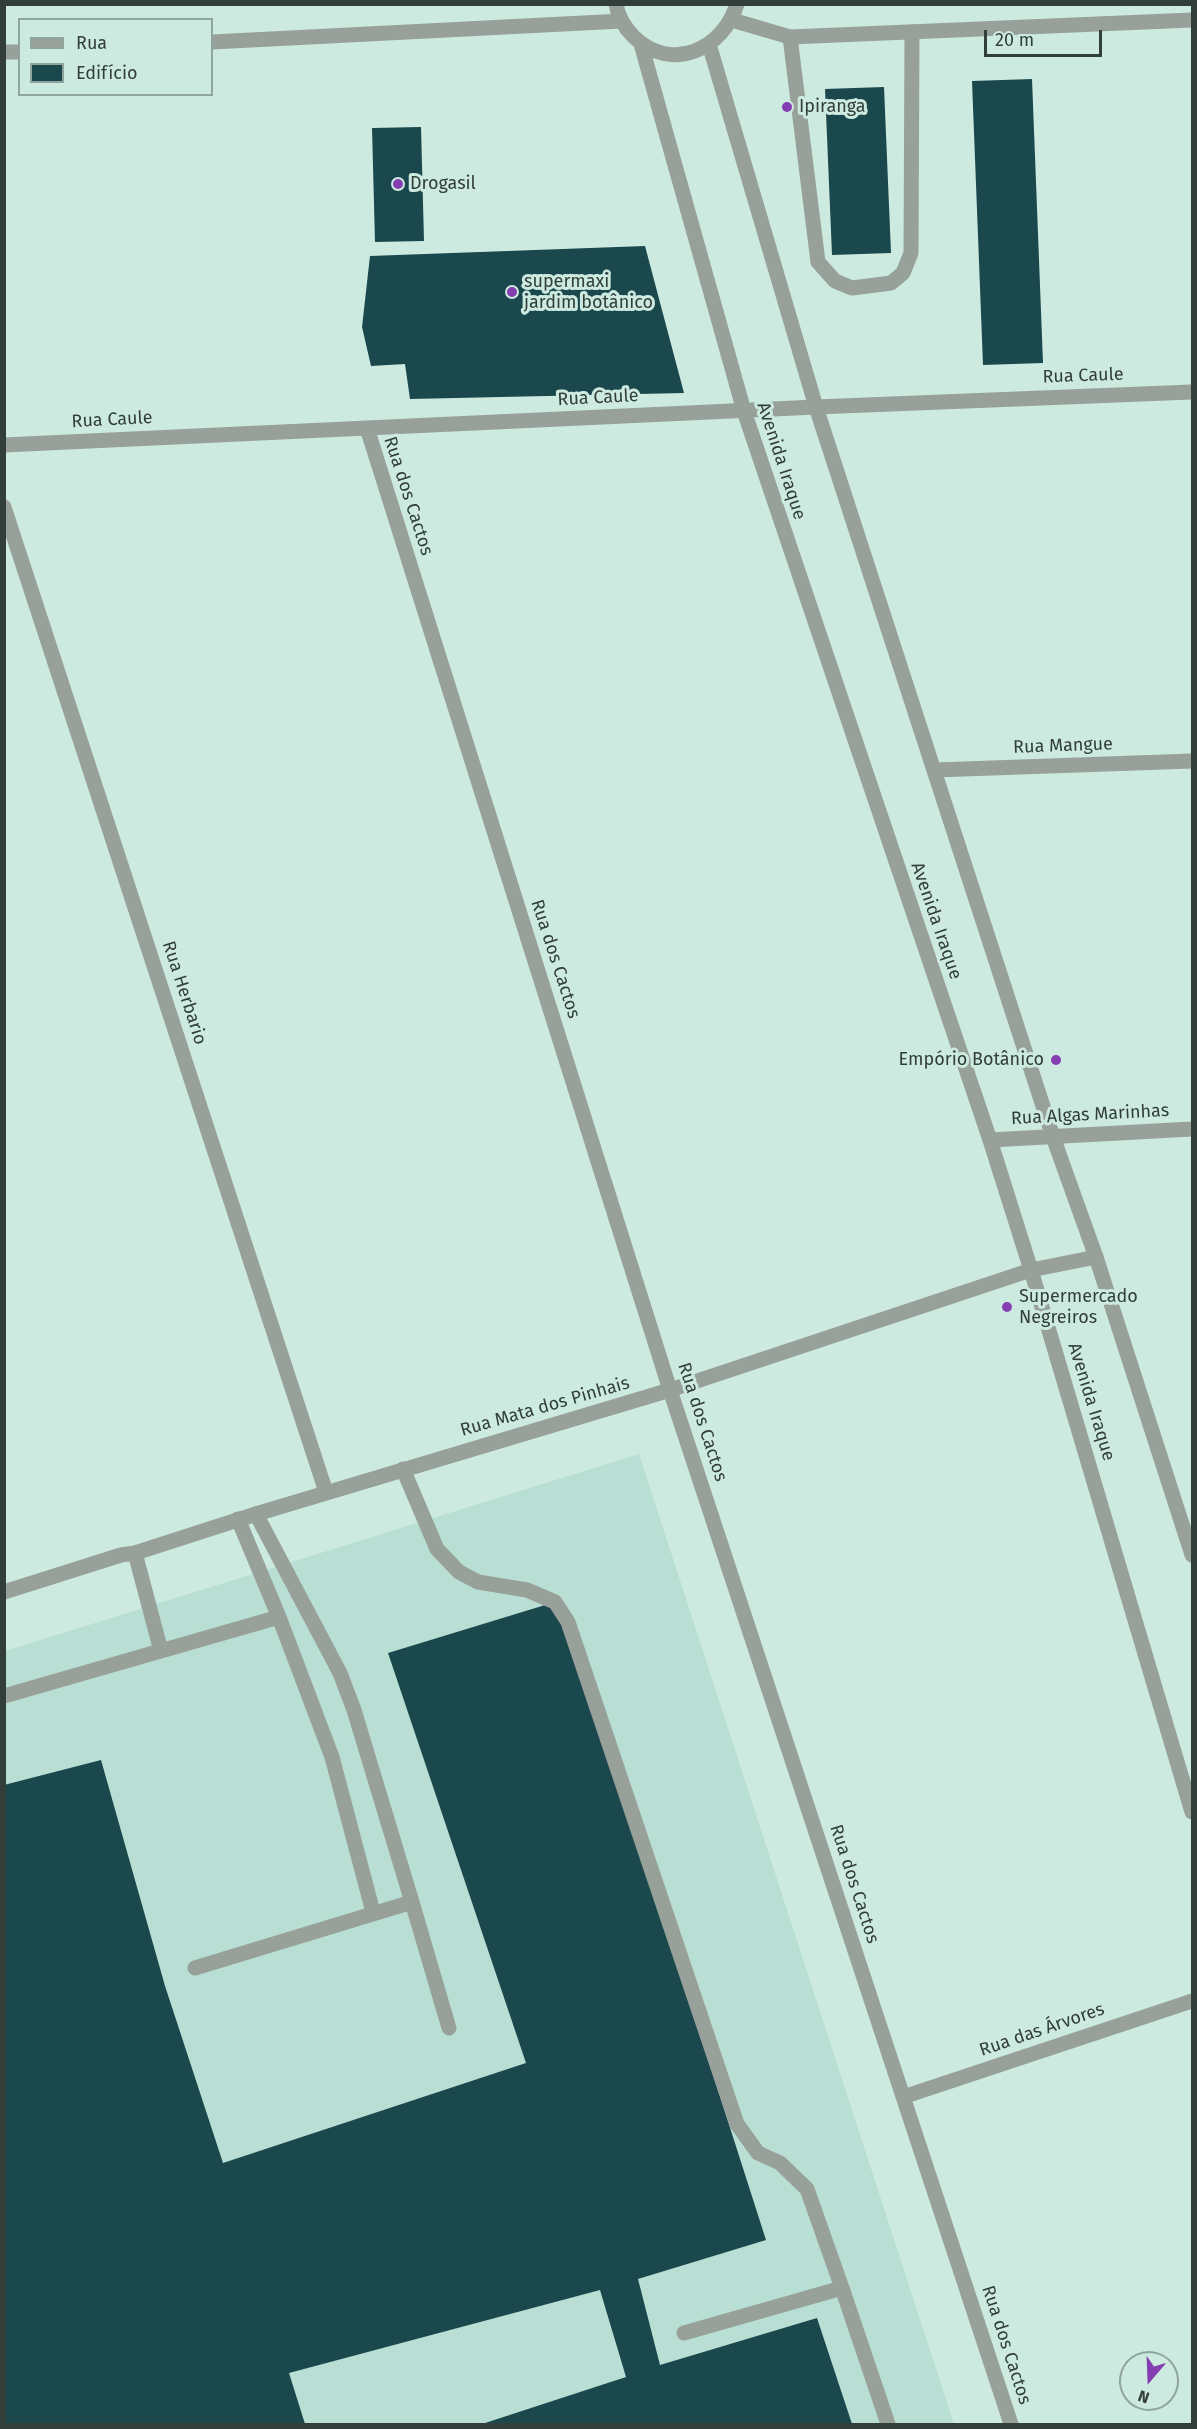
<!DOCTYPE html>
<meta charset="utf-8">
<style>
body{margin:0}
#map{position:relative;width:1197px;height:2429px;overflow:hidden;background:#cdeae1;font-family:"Fira Sans",sans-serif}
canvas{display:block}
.frame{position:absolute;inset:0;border:6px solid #323e3a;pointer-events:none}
.legend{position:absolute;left:18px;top:18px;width:195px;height:78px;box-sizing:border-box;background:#cdeae1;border:2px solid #8fa59e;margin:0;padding:8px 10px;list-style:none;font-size:18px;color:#323e3a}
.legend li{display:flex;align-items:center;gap:12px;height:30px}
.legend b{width:30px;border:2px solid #8fa59e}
.north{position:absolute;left:1119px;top:2351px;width:60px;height:60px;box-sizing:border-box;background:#cdeae1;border:2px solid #8fa59e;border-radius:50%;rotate:199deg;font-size:16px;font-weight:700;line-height:24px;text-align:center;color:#323e3a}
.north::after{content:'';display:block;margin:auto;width:21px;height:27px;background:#853eb1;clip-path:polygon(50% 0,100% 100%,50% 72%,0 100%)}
.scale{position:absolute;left:984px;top:30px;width:118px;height:27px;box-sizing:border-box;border:3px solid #323e3a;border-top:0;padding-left:8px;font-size:18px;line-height:21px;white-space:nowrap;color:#323e3a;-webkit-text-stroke:4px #cdeae1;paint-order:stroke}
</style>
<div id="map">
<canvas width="1197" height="2429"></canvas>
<div class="frame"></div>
<ul class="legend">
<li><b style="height:8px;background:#97a099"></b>Rua</li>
<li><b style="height:16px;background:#1a484c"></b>Edifício</li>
</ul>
<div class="north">N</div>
<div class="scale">20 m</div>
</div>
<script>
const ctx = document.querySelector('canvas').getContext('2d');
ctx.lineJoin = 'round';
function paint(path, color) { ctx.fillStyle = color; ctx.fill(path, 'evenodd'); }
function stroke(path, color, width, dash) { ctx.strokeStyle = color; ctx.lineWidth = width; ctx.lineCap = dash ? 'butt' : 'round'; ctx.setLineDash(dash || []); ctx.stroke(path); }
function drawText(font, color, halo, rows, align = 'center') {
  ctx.font = font + ' "Fira Sans",sans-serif'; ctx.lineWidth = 6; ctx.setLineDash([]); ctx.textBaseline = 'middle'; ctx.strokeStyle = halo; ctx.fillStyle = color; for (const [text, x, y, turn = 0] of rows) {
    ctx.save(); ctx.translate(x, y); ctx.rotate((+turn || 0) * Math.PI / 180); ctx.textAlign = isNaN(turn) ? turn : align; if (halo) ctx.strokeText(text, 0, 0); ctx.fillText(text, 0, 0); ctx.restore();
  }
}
const built = new Path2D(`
 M639,1454l315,970h-949v-773z`);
const building = new Path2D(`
 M1032,79l11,284 -60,2 -11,-284z
 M884,87l7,166 -59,2 -7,-166z
 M421,127l3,114 -49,1 -3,-114z
 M645,246l39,147 -274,6 -5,-35 -34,2 -9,-39 8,-71z
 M555,1602l13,20 198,618 -128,39 22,86 157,-47 35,106h-370l144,-47 -26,-87 -311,83 16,51h-301v-639l97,-25 64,226 58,177 303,-100 -138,-410z`);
const service = new Path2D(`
 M790,37l28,225 17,19 17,7 39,-5 12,-10 8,-20 1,-221
 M403,1469l34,80 22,23 19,10 49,8 28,12 13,20 169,502 21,29 22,10 27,26 35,99
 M256,1514l84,159 14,37 58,192
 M238,1519l41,98 53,140 41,155
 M135,1553l26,98
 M4,1696l275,-79
 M195,1968l217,-66 37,126
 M684,2333l158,-45 46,136`);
const minor = new Path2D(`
 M367,428l303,962 341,1034
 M4,445l812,-38 376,-15
 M4,507l322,985
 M935,770l257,-9
 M990,1140l202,-11
 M4,1592l117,-37 14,-2 121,-39 414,-124 361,-120 65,-13
 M903,2097l289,-96`);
const tertiary = new Path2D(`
 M616,4c2,13 9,24 18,33 37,36 89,13 103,-33
 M732,20l58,17 402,-17
 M212,42l410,-21
 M641,44l103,367 246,729 41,130 161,542
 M709,44l107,363 237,730 43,120 96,298
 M4,52h16`);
const markers = [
 [787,107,6,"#853eb1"],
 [398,184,6,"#853eb1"],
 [512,292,6,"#853eb1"],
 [1056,1060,6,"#853eb1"],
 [1007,1307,6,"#853eb1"]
];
const poiNames = [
 ["Ipiranga",799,107],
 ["Drogasil",410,184],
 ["supermaxi",524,282],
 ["jardim botânico",524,303],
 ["Empório Botânico",1044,1060,"right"],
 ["Supermercado",1019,1297],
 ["Negreiros",1019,1318]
];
const streetNames = [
 ["Rua Caule",1083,376,-2],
 ["Rua Caule",598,398,-3],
 ["Rua Caule",112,420,-3],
 ["Avenida Iraque",781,461,72],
 ["Rua dos Cactos",408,496,72],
 ["Rua Mangue",1063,746,-2],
 ["Avenida Iraque",936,921,71],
 ["Rua dos Cactos",555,959,72],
 ["Rua Herbario",184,993,72],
 ["Rua Algas Marinhas",1090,1115,-3],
 ["Avenida Iraque",1091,1402,73],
 ["Rua Mata dos Pinhais",545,1407,-16],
 ["Rua dos Cactos",702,1422,72],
 ["Rua dos Cactos",854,1884,72],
 ["Rua das Árvores",1042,2030,-19],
 ["Rua dos Cactos",1006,2345,72]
];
paint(built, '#b9dfd4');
paint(building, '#1a484c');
stroke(service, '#97a099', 15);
stroke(minor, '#97a099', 15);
stroke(tertiary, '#97a099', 15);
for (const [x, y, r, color] of markers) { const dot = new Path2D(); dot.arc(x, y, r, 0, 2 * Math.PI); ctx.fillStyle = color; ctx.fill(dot); stroke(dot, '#cdeae1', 2); }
drawText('18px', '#323e3a', '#cdeae1', poiNames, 'left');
drawText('18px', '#323e3a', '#cdeae1', streetNames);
</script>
